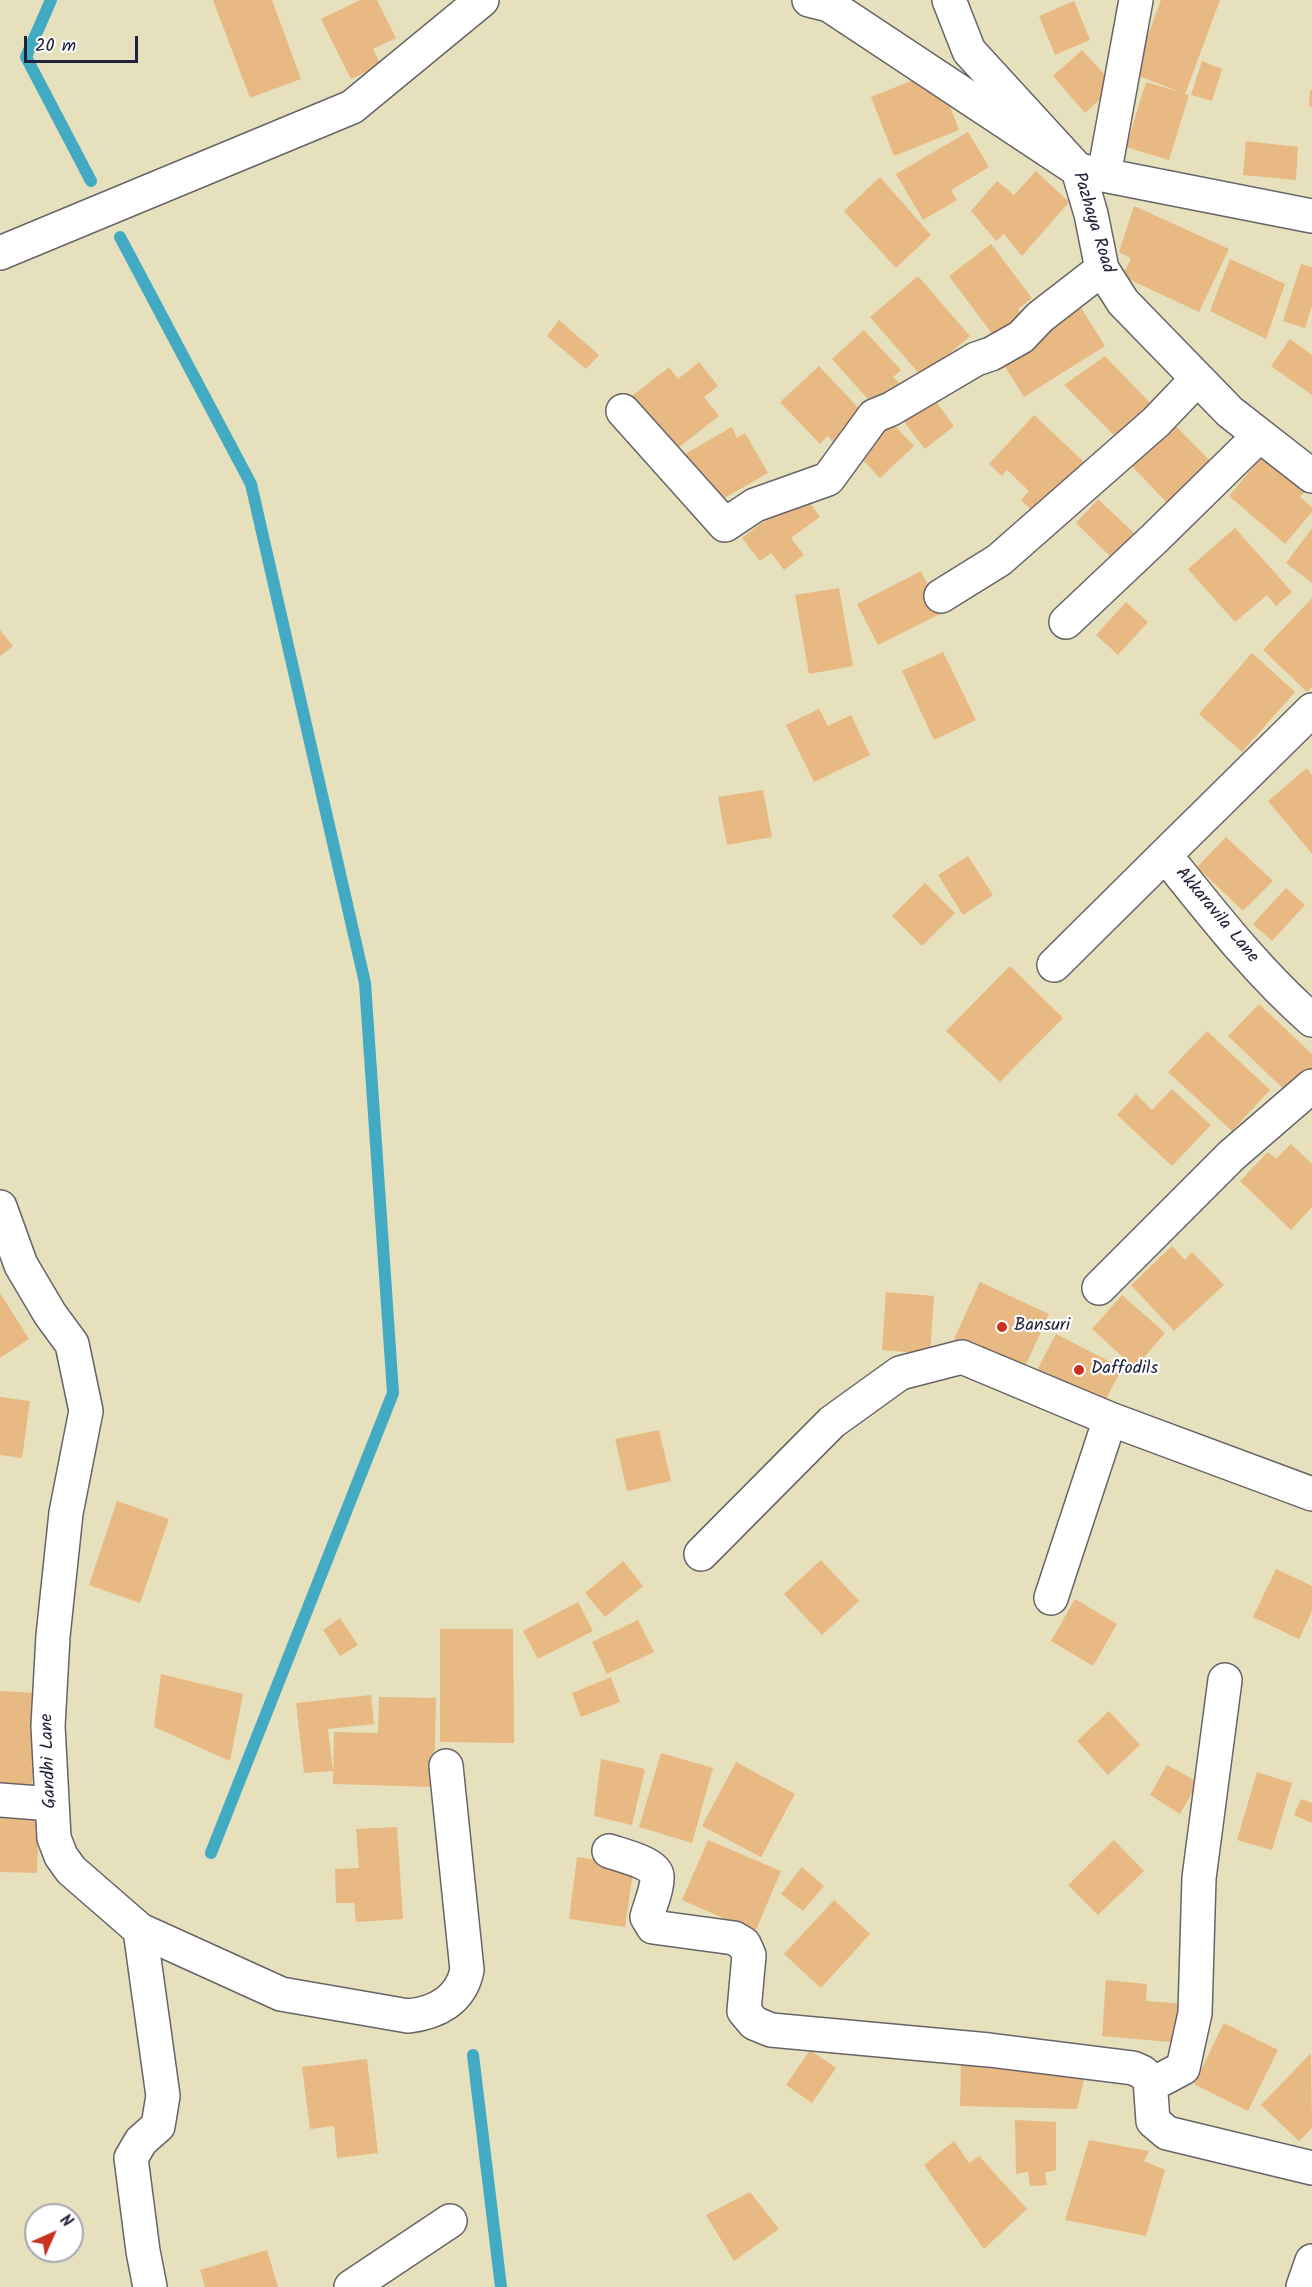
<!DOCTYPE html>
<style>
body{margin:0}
#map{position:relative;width:1312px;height:2287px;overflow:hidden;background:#e6e0bc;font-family:Kalam,sans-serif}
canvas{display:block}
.north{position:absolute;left:24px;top:2203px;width:60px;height:60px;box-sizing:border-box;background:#fff;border:2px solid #a7a7b1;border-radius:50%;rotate:45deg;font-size:16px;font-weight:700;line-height:24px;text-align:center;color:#22223b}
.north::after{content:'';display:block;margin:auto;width:21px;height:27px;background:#c8321e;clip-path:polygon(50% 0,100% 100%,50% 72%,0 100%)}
.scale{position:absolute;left:24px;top:36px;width:114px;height:27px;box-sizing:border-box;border:3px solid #22223b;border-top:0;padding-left:8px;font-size:18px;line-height:21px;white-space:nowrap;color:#22223b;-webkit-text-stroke:4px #fff;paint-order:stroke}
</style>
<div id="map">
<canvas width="1312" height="2287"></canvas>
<div class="north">N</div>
<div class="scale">20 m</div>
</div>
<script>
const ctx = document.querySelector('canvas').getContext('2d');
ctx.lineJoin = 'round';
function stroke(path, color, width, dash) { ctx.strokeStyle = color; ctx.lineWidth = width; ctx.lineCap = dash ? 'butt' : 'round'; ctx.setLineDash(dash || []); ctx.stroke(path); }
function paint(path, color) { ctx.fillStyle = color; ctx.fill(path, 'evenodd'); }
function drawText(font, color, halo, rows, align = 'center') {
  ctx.font = font + ' Kalam,sans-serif'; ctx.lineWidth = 4.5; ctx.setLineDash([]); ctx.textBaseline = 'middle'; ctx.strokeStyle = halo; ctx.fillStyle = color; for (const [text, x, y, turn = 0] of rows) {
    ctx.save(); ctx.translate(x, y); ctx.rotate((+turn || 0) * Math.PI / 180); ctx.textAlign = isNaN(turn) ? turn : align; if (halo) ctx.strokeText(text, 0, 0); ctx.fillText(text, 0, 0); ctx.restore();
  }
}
const stream = new Path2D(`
 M51,0l-25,57 65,124
 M120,237l131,247 114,499 28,410 -182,460
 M473,2055l28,232`);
const building = new Path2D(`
 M213,0h59l29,79 -51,19z
 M360,0h17l19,38 -23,11 8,16 -30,14 -30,-60z
 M1161,0h59l-35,94 4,1 -20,65 -43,-13 20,-65 34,10 -46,-18z
 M1074,1l16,39 -35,15 -16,-39z
 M1082,50l33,36 -30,27 -32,-37z
 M1202,61l20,8 -10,32 -21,-6z
 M936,71l23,59 -65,26 -23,-59z
 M1310,90h2v17l-3,-1z
 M968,132l21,35 -38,23 6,10 -34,20 -27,-46z
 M1246,141l52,6 -2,33 -53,-5z
 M1036,171l33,31 -47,54 -18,-22 -8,7 -25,-30 26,-30 17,14z
 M880,177l51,58 -35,33 -52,-57z
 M1134,206l95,43 -30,63 -77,-36 9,-17 -12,-7z
 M991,244l41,54 -14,11 13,17 -29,21 -53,-71z
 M1230,259l55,25 -19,55 -56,-28z
 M1301,264l11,3v39l-7,22 -22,-7z
 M918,276l52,60 -48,41 -52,-60z
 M1078,303l27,43 -81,51 -27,-43z
 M559,320l40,35 -13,14 -39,-33z
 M864,330l37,40 -8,7 8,8 -26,22 -43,-48z
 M1290,339l22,16v40l-41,-29z
 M1105,356l46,48 -33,35 -54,-54z
 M699,362l19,24 -14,11 15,19 -45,35 -42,-55 37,-29 9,12z
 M819,366l47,50 -31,29 -7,-9 -8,8 -40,-42z
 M931,395l23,31 -29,23 -24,-31z
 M885,415l29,31 -34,32 -29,-30z
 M1034,415l50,47 -48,52 -15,-14 8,-9 -22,-21 -5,6 -13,-12z
 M1175,425l36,37 -43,42 -36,-38z
 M732,427l5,11 8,-5 23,40 -54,31 -29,-50z
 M1267,451l42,36 -9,10 12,10v5l-27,32 -56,-48z
 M802,492l18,25 -29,21 13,17 -20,15 -13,-17 -11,8 -18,-23z
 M1098,499l41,39 -23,24 -40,-39z
 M1235,528l57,64 -16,14 -9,-11 -32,27 -47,-53z
 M1312,528v55l-26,-20z
 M921,571l21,42 -64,32 -21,-41z
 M839,588l14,78 -44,8 -14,-79z
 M1312,598v89l-5,5 -44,-42z
 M1126,602l22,20 -30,33 -22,-20z
 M0,630l13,16 -13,10z
 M943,652l33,68 -42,20 -32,-69z
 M1252,653l43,39 -53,60 -43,-38z
 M819,709l9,17 23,-11 19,40 -56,27 -28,-57z
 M1307,768l5,7v79l-44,-53z
 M763,790l9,47 -45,8 -9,-48z
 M1226,837l47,44 -30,30 -46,-44z
 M968,856l25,39 -30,20 -25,-40z
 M925,883l30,30 -33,33 -30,-30z
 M1286,888l19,17 -33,36 -19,-17z
 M1010,966l53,52 -63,64 -54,-51z
 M1259,1004l53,50v22l-20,21 -64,-61z
 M1207,1031l63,59 -38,41 -64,-59z
 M1172,1089l39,36 -39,41 -55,-51 19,-21 16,16z
 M1291,1144l21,20v43l-21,23 -51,-49 28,-29 8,7z
 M1172,1246l13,14 7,-8 32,33 -50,46 -43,-46z
 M980,1282l69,32 -26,57 -69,-32z
 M886,1292l48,4 -4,58 -48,-4z
 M0,1293l29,46 -29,19z
 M1122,1295l43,38 -30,35 -43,-39z
 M1056,1334l66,34 -20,39 -66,-35z
 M0,1397l30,4 -8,57 -22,-3z
 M659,1430l12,51 -44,10 -12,-52z
 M117,1501l52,18 -29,84 -51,-18z
 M821,1560l38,41 -37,34 -38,-41z
 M623,1561l20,25 -38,31 -20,-24z
 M1276,1569l36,17v25l-13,28 -46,-22z
 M1075,1599l42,25 -24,42 -42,-25z
 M578,1602l15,29 -55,28 -15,-28z
 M340,1618l18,27 -18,11 -17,-26z
 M638,1620l16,32 -47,22 -15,-32z
 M440,1629h73l1,114 -74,-1z
 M161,1674l82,20 -13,67 -76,-34z
 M611,1677l9,25 -39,15 -9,-24z
 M0,1691l38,2 -6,93 -32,-2z
 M371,1695l3,29 -46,5 5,42 -29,2 -8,-70z
 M379,1697l57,1 -2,89 -101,-3 1,-52 44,1z
 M1109,1711l31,34 -32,30 -31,-34z
 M661,1753l52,15 -21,75 -53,-16z
 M601,1759l44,10 -13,56 -38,-9z
 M736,1762l59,32 -34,63 -59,-31z
 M1167,1765l31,17 -18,32 -30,-19z
 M1257,1772l35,11 -20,67 -35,-10z
 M1301,1799l11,4v20l-18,-8z
 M0,1814l39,2 -2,57 -37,-1z
 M397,1827l6,92 -47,3 -2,-19h-18l-1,-34 24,-1 -3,-39z
 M708,1840l73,31 -26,61 -73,-32z
 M1114,1840l30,31 -46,44 -30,-30z
 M577,1857l57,8 -9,62 -56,-8z
 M802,1867l22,19 -21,25 -22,-17z
 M834,1900l36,34 -49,54 -37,-34z
 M1106,1980l41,4 -1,17 39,3 -4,39 -79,-7z
 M1224,2023l54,27 -30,61 -54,-27z
 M810,2050l26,18 -24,35 -26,-18z
 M1311,2053l1,75 -13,13 -38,-36z
 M367,2059l11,94 -41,5 -3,-32 -24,3 -8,-62z
 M961,2065l125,6 -9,38 -117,-3z
 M1015,2120l41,2v48l-11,3 2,12 -17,1 -2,-14 -12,2z
 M1089,2140l60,11 -5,10 21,9 -19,66 -81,-16z
 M954,2141l15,22 10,-7 48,53 -43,40 -60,-84z
 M750,2192l29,37 -45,32 -28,-46z
 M267,2250l11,37h-73l-5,-17z`);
const minor = new Path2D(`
 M809,0l20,5 249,165 234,46
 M949,0l20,51 109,119 13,44 11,55 21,33 107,110 82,64
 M1104,175l32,-175
 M0,253l352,-146 130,-107
 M623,411l102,114 30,-20 73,-26 46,-63 17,-7 85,-50 15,-5 30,-17 19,-20 62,-48
 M941,596l58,-36 157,-138 41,-43
 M1066,622l89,-84 104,-102
 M1312,710l-147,145c46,57 92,117 147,165
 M1054,965l111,-110
 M0,1207l21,58 29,49 22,30 14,67 -20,102 -13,123 -5,90 6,112 7,18 10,14 69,60 23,166 -5,30 -17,15 -10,17 12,93 7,36
 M1099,1288l133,-133 80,-69
 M701,1554l131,-132 68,-49 62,-16 148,62 202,75
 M1051,1598l59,-179
 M0,1800l52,4
 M609,1851c11,4 47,12 48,25 1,12 -7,29 -10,41l6,10 81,11 10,6 5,11 -5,56 10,12 17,7 218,20 144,18 9,4 8,7 3,42 14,12 145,35
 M140,1930l141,64 127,22c29,-3 53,-16 59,-46l-21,-204
 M1151,2085l32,-17 12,-55 4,-135 26,-198
 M351,2287l99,-66
 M1303,2287l9,-26`);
const markers = [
 [1002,1327,6,"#c8321e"],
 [1079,1370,6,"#c8321e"]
];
const streetNames = [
 ["Pazhaya Road",1092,223,73],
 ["Akkaravila Lane",1216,916,50],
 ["Gandhi Lane",50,1761,-92]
];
const poiNames = [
 ["Bansuri",1014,1327],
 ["Daffodils",1091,1370]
];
stroke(stream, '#43aac3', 12);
paint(building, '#e9b983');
stroke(minor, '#676468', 36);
stroke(minor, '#fff', 33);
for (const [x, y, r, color] of markers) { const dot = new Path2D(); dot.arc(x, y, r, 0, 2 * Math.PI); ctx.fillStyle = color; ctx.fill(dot); stroke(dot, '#fff', 2); }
drawText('18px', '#22223b', '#fff', streetNames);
drawText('18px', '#22223b', '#fff', poiNames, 'left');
</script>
